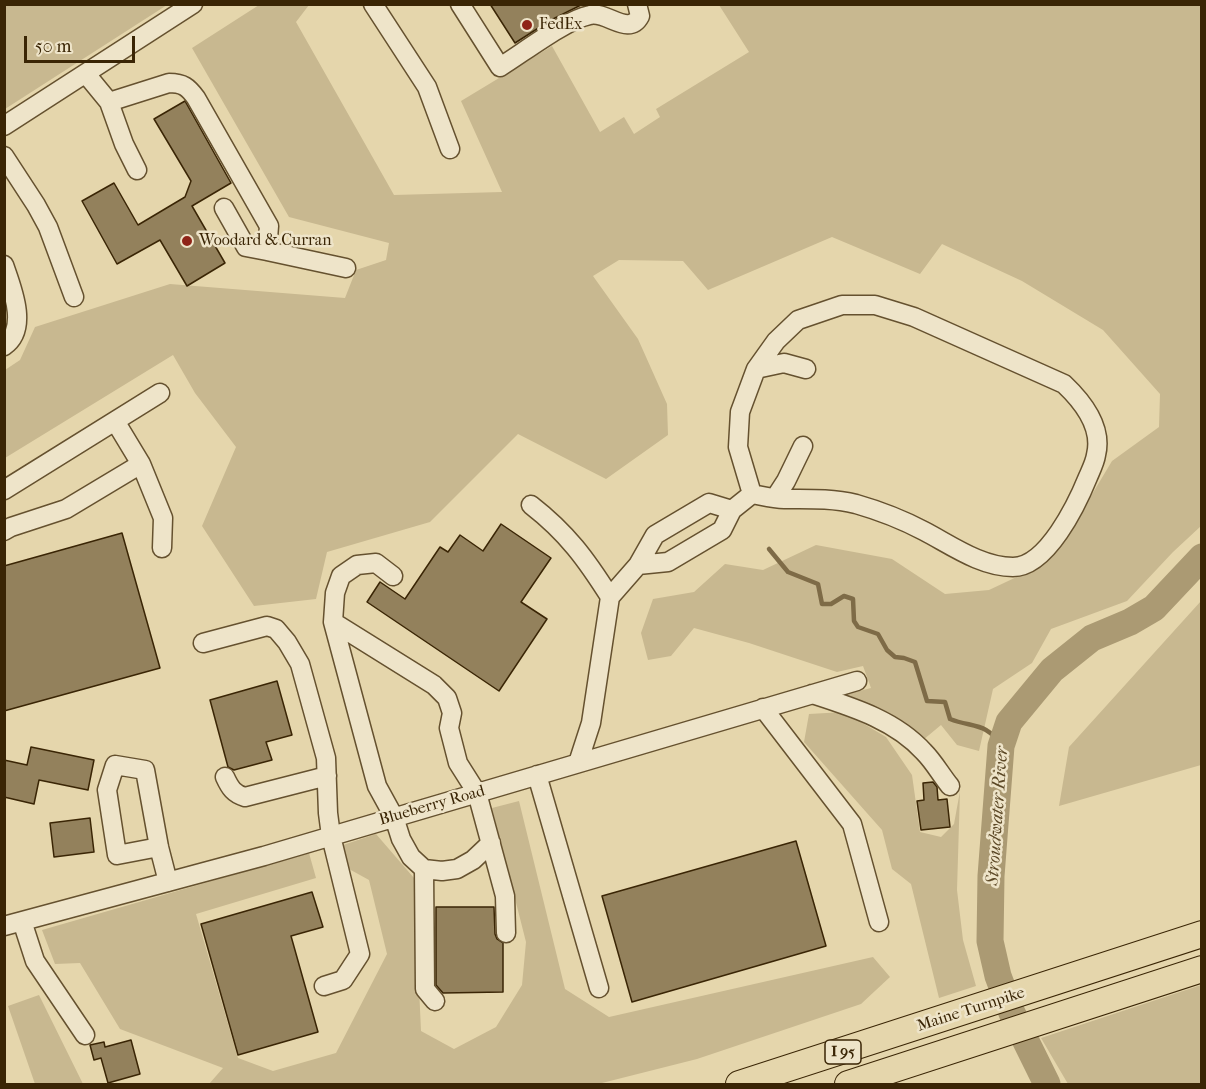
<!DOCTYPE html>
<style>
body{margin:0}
#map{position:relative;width:1206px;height:1089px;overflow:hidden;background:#e5d6ac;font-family:"IM FELL French Canon",serif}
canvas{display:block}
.frame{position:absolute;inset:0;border:6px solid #3a2505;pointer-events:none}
.scale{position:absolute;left:24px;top:36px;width:111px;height:27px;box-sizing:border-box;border:3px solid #3a2505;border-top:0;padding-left:8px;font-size:18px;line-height:21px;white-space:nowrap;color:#3a2505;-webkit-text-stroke:4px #eee4c9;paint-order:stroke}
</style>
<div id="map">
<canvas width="1206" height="1089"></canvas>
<div class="frame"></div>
<div class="scale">50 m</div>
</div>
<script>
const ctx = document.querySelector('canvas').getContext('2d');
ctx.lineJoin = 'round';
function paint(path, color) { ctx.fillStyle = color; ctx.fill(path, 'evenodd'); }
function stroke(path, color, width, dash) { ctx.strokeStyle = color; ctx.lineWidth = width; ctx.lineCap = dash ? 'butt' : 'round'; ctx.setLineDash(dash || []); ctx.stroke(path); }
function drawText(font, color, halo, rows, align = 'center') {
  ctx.font = font + ' "IM FELL French Canon",serif'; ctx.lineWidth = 5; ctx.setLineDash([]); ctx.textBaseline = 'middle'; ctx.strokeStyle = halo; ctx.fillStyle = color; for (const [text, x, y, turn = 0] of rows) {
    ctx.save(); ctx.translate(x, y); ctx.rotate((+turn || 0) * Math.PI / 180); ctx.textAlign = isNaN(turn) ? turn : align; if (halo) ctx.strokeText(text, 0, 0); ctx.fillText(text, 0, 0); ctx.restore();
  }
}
const green = new Path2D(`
 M5,4h162v1l-162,104z
 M259,5h50l-13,17 98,173 108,-3 -41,-91 91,-55 48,86 24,-15 10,17 26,-17 -4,-8 93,-57 -30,-47h482v521l-28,26 -46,49 -76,28 -19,34 -39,26 -14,62 -22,-6 -16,-20 -18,15 -87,-43 35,-9 -8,-22 -26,6 -88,-29 -55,-15 -23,28 -23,4 -7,-27 12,-34 41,-7 31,-28 38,6 53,-25 76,14 53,35 44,-4 51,-24 39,-50 33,-55 47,-34 1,-33 -57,-64 -81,-49 -80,-37 -22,30 -88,-37 -124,53 -25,-29 -64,-1 -26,16 45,63 29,65 1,31 -62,44 -88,-45 -88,88 -103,30 -11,47 -62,7 -52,-80 34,-79 -41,-54 -22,-38 -168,103v-88l15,-10 15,-33 135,-43 175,14 11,-28 30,-10 3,-17 -100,-26 -97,-169z
 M1201,601v164l-142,41 10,-59z
 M844,712l42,25 26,38 8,57 21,5 13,-13 6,-33 -3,99 6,50 13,46 -37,12 -28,-114 -19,-15 -10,-39 -78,-88 5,-28z
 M519,801l46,188 44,28 264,-60 17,20 -29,27 -164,55 -99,25h-389l14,-16 -103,-39 -40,-66 -25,1 -13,-34 267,-77 7,25 -120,36 42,144 35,13 63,-18 51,-99 -18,-74 -20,-11 -6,-24 33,-11 38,44 7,153 33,18 42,-22 26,-42 4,-43 -34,-134z
 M1201,985v99h-133l-27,-46z
 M39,995l44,89h-48l-27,-78z`);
const stream = new Path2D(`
 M769,549l19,23 30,12 4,20h9l13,-8 9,3 1,22 4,6 20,7 9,16 8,7 9,1 11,4 12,39 18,1 5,17c23,9 37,3 51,27`);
const river = new Path2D(`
 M1047,1084l-35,-71 -14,-37 -8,-35 1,-65 10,-130 8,-24 43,-52 40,-32 38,-16 24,-14 48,-51`);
const building = new Path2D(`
 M490,4h93l-32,16 -36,23z
 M185,101l46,82 -39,23 33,57 -38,23 -27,-46 -43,24 -35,-63 32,-18 24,42 47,-28 6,-16 -37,-62z
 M501,524l50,34 -30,44 26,17 -48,72 -132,-89 13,-20 25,17 35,-52 8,5 12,-17 23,16z
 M122,533l38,135 -156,43v-145z
 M277,681l15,54 -26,7 6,18 -38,10 -6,-3 -18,-67z
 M31,747l63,13 -6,30 -49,-10 -5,24 -30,-7v-37l23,5z
 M933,782l4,5 1,13 9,-1 3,28 -29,3 -4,-29 7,-1 -1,-17z
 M90,818l4,34 -40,5 -4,-34z
 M796,841l30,105 -194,56 -30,-106z
 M312,892l11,35 -32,9 27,96 -80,23 -37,-131z
 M436,907h58l1,27 2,5 6,4v49l-60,1 -7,-8z
 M131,1040l9,34 -32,9 -7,-25 -7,2 -4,-15 14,-3 1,5z`);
const minor = new Path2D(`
 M373,4l54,83 23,62
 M460,4l40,63c23,-14 65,-47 90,-52 17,-4 39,22 50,1l-3,-12
 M86,74l23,28 15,42 13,26
 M109,102l60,-19c14,0 19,4 27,15l73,128 -2,25 79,17
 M4,126l189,-122
 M4,156l32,49 12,22 26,70
 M224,208l22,39 21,4
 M4,265c8,23 25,64 0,81
 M756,369l28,-6 22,6
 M141,464l22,54 -1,30
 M4,490l156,-97
 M775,498l11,-17 17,-35
 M531,505c36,28 55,54 79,92
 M4,531l7,-4 55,-18 75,-45 -26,-43
 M638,565l30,-3 54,-32 10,-20 20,-16c11,2 21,5 32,5 25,0 48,-1 72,5 21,6 49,17 68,27 27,14 57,36 89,36 34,0 64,-63 75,-90 3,-7 7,-15 8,-22 7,-28 -13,-53 -32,-71l-150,-67 -39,-12h-33l-44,15 -22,21 -20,28 -16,43 -2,35 14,47
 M393,576l-17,-13 -19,2 -16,11 -6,17 -2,29 44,164 17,31 7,22 10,18 13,12 18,2 15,-2 16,-9 18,-17
 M333,622l101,63 13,13 5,15 -3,15 9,35 19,30 28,103 1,37
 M203,643l64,-17 9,3 11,13 13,22 26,94 2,55 3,23 29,118 -17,26 -19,6
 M812,694c40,13 83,26 112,58 10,10 17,23 26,34
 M763,708l89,116 27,98
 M578,763l13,-40 19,-126 28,-32 17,-30 54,-32 23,7
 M537,775l62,213
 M225,777c5,11 9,17 20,20l82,-21
 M159,847l-42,8 -10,-65 8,-25 30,5 14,77 9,35
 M424,869l1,120 10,12
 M22,921l13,40 50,74
 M4,926l260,-70 593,-175`);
const highway = new Path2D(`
 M739,1084l463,-150
 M848,1084l354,-115`);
const markers = [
 [527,25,6,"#8f2418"],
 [187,241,6,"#8f2418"]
];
const shields = [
 [843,1052,36]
];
const shieldNames = [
 ["I 95",843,1052]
];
const poiNames = [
 ["FedEx",539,25],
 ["Woodard & Curran",199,241]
];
const streetNames = [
 ["Blueberry Road",432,806,-16],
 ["Maine Turnpike",971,1010,-18]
];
const waterNames = [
 ["Stroudwater River",998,816,-86]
];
paint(green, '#c8b890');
stroke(stream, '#7e6b47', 4.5);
stroke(river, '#ab9a73', 27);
paint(building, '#93815c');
stroke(building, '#3a2505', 1.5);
stroke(minor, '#65512f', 21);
stroke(highway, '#3a2505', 28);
stroke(minor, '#eee4c9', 18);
stroke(highway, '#e5d6ac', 26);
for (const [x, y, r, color] of markers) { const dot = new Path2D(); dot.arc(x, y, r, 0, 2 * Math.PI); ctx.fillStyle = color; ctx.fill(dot); stroke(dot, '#eee4c9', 2); }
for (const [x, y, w] of shields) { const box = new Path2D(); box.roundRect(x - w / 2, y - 12, w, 24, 4.5); ctx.fillStyle = '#eee4c9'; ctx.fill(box); stroke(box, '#3a2505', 1.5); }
drawText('bold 15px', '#3a2505', null, shieldNames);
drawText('16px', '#3a2505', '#eee4c9', poiNames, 'left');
drawText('16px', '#3a2505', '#eee4c9', streetNames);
drawText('italic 18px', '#5c4826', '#eee4c9', waterNames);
</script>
